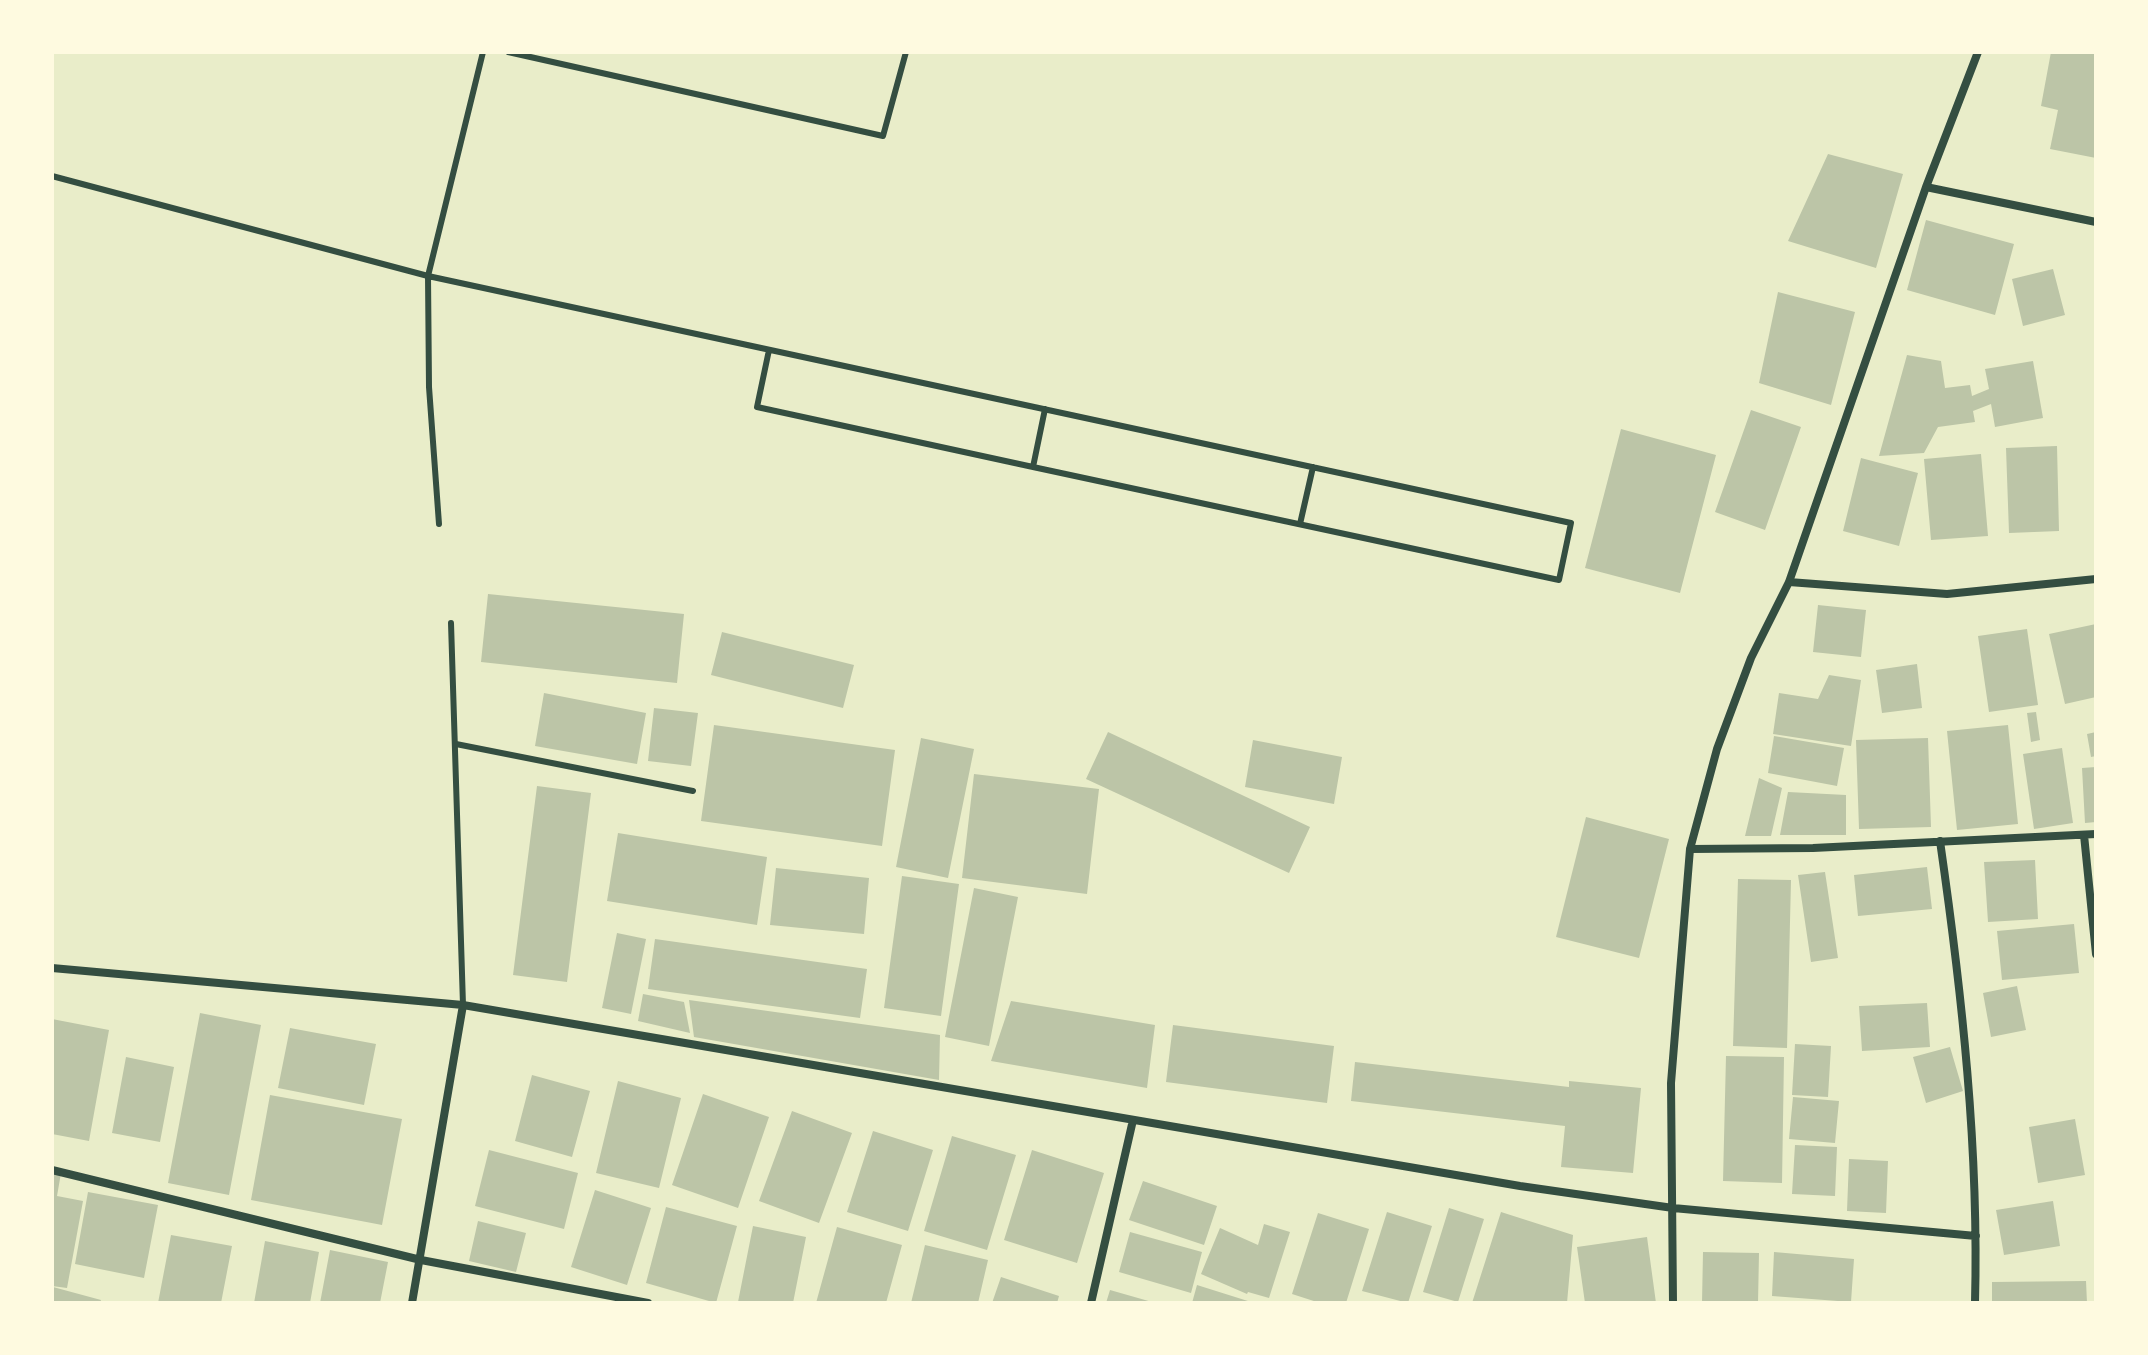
<!DOCTYPE html>
<style>
body{margin:0}
#map{position:relative;width:2148px;height:1355px;overflow:hidden;background:#e9edc9;font-family:"Varela Round",sans-serif}
canvas{display:block}
.frame{position:absolute;inset:0;border:54px solid #fefae0;pointer-events:none}
</style>
<div id="map">
<canvas width="2148" height="1355"></canvas>
<div class="frame"></div>
</div>
<script>
const ctx = document.querySelector('canvas').getContext('2d');
ctx.lineJoin = 'round';
function paint(path, color) { ctx.fillStyle = color; ctx.fill(path, 'evenodd'); }
function stroke(path, color, width, dash) { ctx.strokeStyle = color; ctx.lineWidth = width; ctx.lineCap = dash ? 'butt' : 'round'; ctx.setLineDash(dash || []); ctx.stroke(path); }
const building = new Path2D(`
 M2051,52h45v106l-46,-9 8,-39 -17,-4z
 M1828,154l75,20 -27,94 -88,-27z
 M1926,220l88,24 -19,71 -88,-25z
 M2053,269l12,46 -42,11 -11,-47z
 M1778,292l77,20 -24,93 -72,-22z
 M1907,355l34,6 4,27 25,-3 2,11 17,-7 -4,-20 48,-8 10,57 -48,9 -4,-23 -18,7 2,11 -37,5 -14,26 -45,3z
 M1751,410l50,17 -36,103 -50,-18z
 M1621,429l95,26 -36,138 -95,-25z
 M2057,446l2,85 -50,2 -3,-85z
 M1981,454l7,82 -57,4 -7,-81z
 M1861,458l57,15 -19,73 -56,-15z
 M488,594l196,20 -7,69 -196,-21z
 M1818,605l48,5 -5,47 -48,-5z
 M2096,624v73l-31,7 -16,-70z
 M2027,629l11,76 -49,7 -11,-76z
 M722,632l132,33 -11,43 -132,-33z
 M1917,664l5,44 -40,5 -6,-43z
 M1829,675l32,5 -10,66 -78,-12 6,-41 39,6z
 M544,693l102,20 -9,51 -102,-18z
 M654,708l44,5 -7,53 -43,-5z
 M2036,712l4,28 -9,2 -4,-29z
 M714,725l181,25 -13,96 -181,-25z
 M2008,725l10,99 -61,6 -10,-99z
 M1108,732l202,95 -21,46 -203,-94z
 M2096,732v24l-5,1 -4,-23z
 M1774,736l70,12 -7,38 -69,-13z
 M921,738l53,11 -26,129 -52,-11z
 M1928,738l3,89 -72,2 -3,-89z
 M1253,740l89,17 -8,47 -89,-17z
 M2062,748l11,75 -39,6 -11,-75z
 M2096,767v55l-11,1 -3,-55z
 M974,774l125,15 -12,105 -125,-16z
 M1759,778l23,10 -11,48h-26z
 M537,786l54,7 -24,189 -54,-7z
 M1788,792l58,3v40h-66z
 M1586,817l83,22 -30,119 -83,-21z
 M618,833l149,24 -10,68 -150,-24z
 M2035,860l3,59 -50,3 -4,-60z
 M1927,867l5,42 -74,7 -4,-41z
 M776,868l93,10 -5,56 -94,-9z
 M1825,872l13,86 -27,4 -13,-87z
 M902,876l57,8 -18,132 -57,-8z
 M1738,879l53,1 -4,168 -54,-2z
 M974,888l44,9 -29,149 -44,-9z
 M2074,924l5,49 -77,7 -5,-49z
 M617,933l29,6 -15,75 -29,-6z
 M655,939l212,30 -7,49 -212,-29z
 M2017,986l9,44 -35,7 -8,-44z
 M643,994l41,8 6,31 -52,-12z
 M689,1000l251,35 -1,45 -245,-43z
 M1011,1001l144,24 -8,63 -156,-27z
 M1927,1003l3,44 -68,4 -3,-45z
 M200,1013l61,12 -32,170 -61,-12z
 M52,1019l57,11 -20,111 -37,-7z
 M1173,1025l161,21 -7,57 -161,-21z
 M290,1028l86,16 -12,61 -86,-17z
 M1795,1044l36,2 -3,51 -36,-2z
 M1950,1047l13,44 -37,12 -13,-46z
 M1726,1056l58,1 -2,126 -59,-2z
 M126,1057l48,10 -14,75 -48,-9z
 M1355,1062l214,25v-6l72,7 -8,85 -72,-6 4,-41 -214,-25z
 M532,1075l58,16 -18,66 -57,-16z
 M618,1081l63,17 -22,90 -63,-15z
 M703,1094l66,23 -31,91 -66,-23z
 M270,1095l132,24 -20,106 -131,-25z
 M1793,1097l46,4 -4,42 -46,-4z
 M792,1111l60,22 -33,90 -60,-22z
 M2075,1119l10,56 -47,8 -9,-56z
 M873,1131l60,19 -25,81 -61,-19z
 M952,1136l64,19 -29,95 -63,-19z
 M1795,1145l42,2 -2,49 -43,-2z
 M489,1150l89,23 -14,56 -89,-23z
 M1032,1150l72,23 -27,90 -73,-23z
 M1849,1159l39,2 -2,52 -39,-2z
 M52,1171l9,2 -4,23 26,5 -16,87 -15,-2z
 M1143,1181l74,25 -13,39 -75,-25z
 M595,1190l56,18 -24,77 -56,-18z
 M88,1192l70,13 -14,73 -69,-14z
 M2053,1201l7,45 -56,9 -8,-45z
 M666,1207l71,19 -21,77 -70,-20z
 M1449,1208l35,11 -26,83 -35,-10z
 M1387,1212l45,14 -24,77 -46,-12z
 M1501,1212l72,23 -6,68h-95z
 M1318,1213l51,16 -23,74h-26l-28,-9z
 M478,1221l48,12 -10,39 -47,-11z
 M1264,1224l26,8 -21,66 -21,-6 -1,2 -46,-20 19,-46 38,17z
 M753,1226l53,11 -13,66 -55,-1z
 M837,1227l65,18 -16,58h-70z
 M1130,1232l72,20 -11,41 -72,-21z
 M171,1235l61,11 -11,57h-63z
 M1647,1237l9,66h-71l-8,-56z
 M265,1241l54,11 -9,51h-56z
 M925,1245l63,15 -10,43h-67z
 M330,1250l58,12 -8,41h-60z
 M1703,1252l56,1 -1,50h-56z
 M1774,1252l80,7 -3,43 -79,-6z
 M1001,1277l58,19 -2,7h-65z
 M2086,1281l1,22h-95v-21z
 M1197,1285l54,17v1h-59z
 M53,1287l48,13 -1,3h-48z
 M1110,1290l42,12 -1,1h-45z`);
const service = new Path2D(`
 M508,52l375,84 23,-84
 M52,176l376,100 1143,247 -12,57 -526,-113 12,-58
 M769,350l-12,57 276,60
 M439,524l-10,-137 -1,-111 55,-224
 M1300,524l13,-57
 M451,623l12,382
 M456,744l237,47`);
const minor = new Path2D(`
 M1926,187l170,35
 M1789,582l158,12 149,-15
 M2084,835l12,119
 M1940,841c22,153 39,308 35,462
 M1690,849l123,-1 283,-14
 M52,968l411,37 1057,181 153,22 303,28
 M52,1170l369,90 227,43
 M412,1303l51,-298
 M1091,1303l42,-183
 M1673,1303l-2,-220 19,-234 27,-100 34,-91 38,-76 137,-395 52,-135`);
paint(building, '#bcc5a7');
stroke(service, '#344e41', 6);
stroke(minor, '#344e41', 8);
</script>
